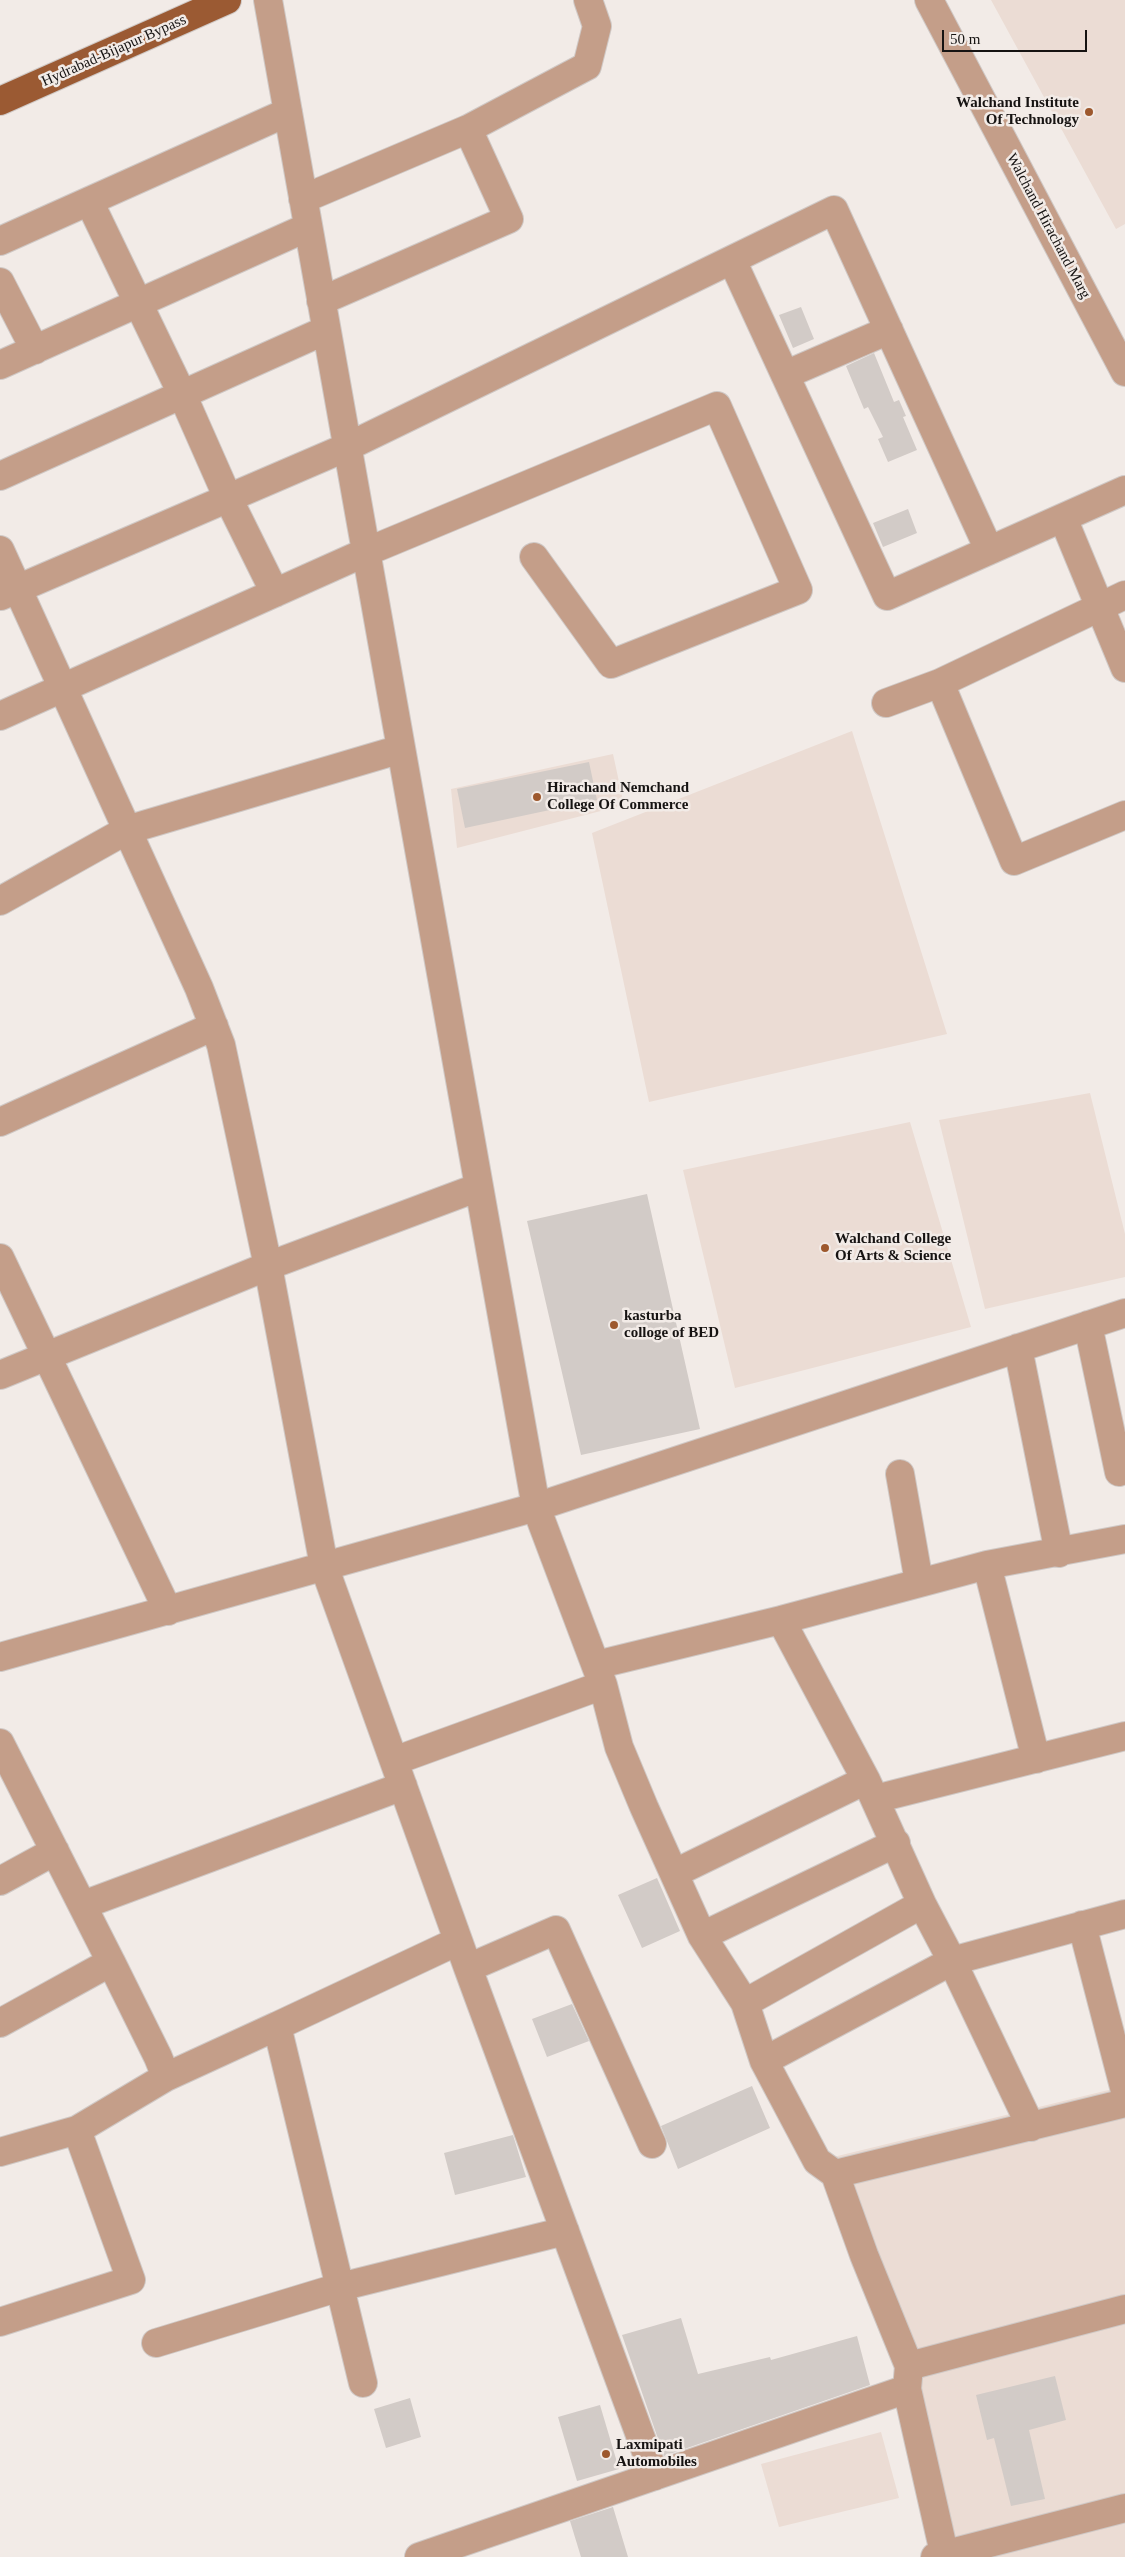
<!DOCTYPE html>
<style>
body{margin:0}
#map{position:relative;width:1125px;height:2557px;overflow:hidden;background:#f2ebe7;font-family:Georgia,serif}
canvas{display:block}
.scale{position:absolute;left:942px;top:30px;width:145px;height:22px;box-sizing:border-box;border:2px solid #161312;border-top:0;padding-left:6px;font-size:15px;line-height:18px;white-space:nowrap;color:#161312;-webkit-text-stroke:4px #f2ebe7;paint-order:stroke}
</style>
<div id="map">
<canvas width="1125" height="2557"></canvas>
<div class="scale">50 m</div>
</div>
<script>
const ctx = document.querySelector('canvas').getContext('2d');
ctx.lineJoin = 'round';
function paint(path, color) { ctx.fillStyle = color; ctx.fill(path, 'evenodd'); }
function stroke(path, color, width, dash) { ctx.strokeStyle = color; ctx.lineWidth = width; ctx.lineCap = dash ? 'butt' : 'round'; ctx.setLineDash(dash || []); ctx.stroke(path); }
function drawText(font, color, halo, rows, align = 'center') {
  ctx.font = font + ' Georgia,serif'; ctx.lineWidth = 5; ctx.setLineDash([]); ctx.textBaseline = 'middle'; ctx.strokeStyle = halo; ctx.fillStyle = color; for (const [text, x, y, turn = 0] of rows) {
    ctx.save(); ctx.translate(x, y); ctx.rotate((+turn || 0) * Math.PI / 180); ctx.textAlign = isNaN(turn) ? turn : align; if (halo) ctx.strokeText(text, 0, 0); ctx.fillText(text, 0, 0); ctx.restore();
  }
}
const built = new Path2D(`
 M991,0h134v224l-9,5z
 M852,731l95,303 -298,68 -57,-269z
 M613,754l11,51 -167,43 -6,-59z
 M1090,1093l35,141v43l-140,32 -46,-189z
 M910,1122l61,205 -236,61 -52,-218z
 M1125,2086v471h-170l-46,-191 -92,-205z
 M881,2432l18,66 -120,29 -18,-63z`);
const building = new Path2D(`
 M801,307l13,32 -21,9 -14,-33z
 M874,353l20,49 5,-2 7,16 -3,1 14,33 -29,12 -10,-23 5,-2 -15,-30 -4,2 -18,-43z
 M908,509l9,24 -34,14 -10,-24z
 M589,762l8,38 -132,28 -8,-39z
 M647,1194l53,235 -119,26 -54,-234z
 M657,1878l23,53 -38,17 -24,-53z
 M572,2004l17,37 -42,16 -15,-38z
 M752,2086l18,42 -92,41 -17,-43z
 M513,2135l13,42 -71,18 -11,-42z
 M681,2318l17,56 72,-17 1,3 86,-24 13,49 -206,71 -42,-121z
 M1055,2376l11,44 -37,10 16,69 -34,7 -17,-68 -7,2 -11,-45z
 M410,2398l11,39 -35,11 -12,-39z
 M600,2405l19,64 -42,12 -19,-64z
 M613,2507l15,50h-47l-11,-36z`);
const minor = new Path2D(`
 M268,0l268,1507 67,178 16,62 25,60 58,129 43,67 19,58 53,100 18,13 29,81 45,111 -2,23 38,168
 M929,0l196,372
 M303,199l165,-70 119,-63 10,-40 -9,-26
 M89,201l93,193 45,102 48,97
 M0,241l288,-129
 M732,260l155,336 238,-106
 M0,282l35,68
 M321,301l188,-82 -41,-90
 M0,365l308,-138
 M785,375l104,-45
 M0,476l326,-146
 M1063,518l62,150
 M0,550l199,438 22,57 47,221 56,300 144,402 88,-38 96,214
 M1125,595l-185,88 74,178 111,-46
 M1,596l346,-149 487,-237 155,340
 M886,703l54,-20
 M0,716l366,-164 351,-146 81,184 -187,74 -77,-107
 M0,901l127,-71 274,-81
 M0,1122l214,-96
 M0,1258l168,353
 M1088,1325l31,147
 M1018,1348l41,205
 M0,1375l268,-109 211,-79
 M900,1474l19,108
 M987,1565l49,194
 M781,1620l85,160 56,124 30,57 79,166
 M0,1657l536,-150 589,-194
 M596,1665l185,-45 206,-55 138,-26
 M0,1743l111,219 -111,61
 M394,1761l209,-76
 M875,1799l250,-63
 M675,1873l191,-93
 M0,1881l55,-30
 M83,1905l320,-119
 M1082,1925l43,166
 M702,1936l194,-93
 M111,1962l47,95 8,20
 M468,1968l187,508
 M745,2003l177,-99
 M277,2026l181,-85
 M764,2061l188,-100 173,-47
 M0,2152l77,-22 89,-53 111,-51 86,357
 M835,2174l290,-71
 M0,2322l131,-42 -54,-150
 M156,2343l184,-56 225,-56
 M909,2366l216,-57
 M419,2557l488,-168
 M935,2557l190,-49`);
const major = new Path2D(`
 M0,101l227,-101`);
const markers = [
 [1089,112,5,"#9d582d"],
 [537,797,5,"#9d582d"],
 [825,1248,5,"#9d582d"],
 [614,1325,5,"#9d582d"],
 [606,2454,5,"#9d582d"]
];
const streetNames = [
 ["Hydrabad-Bijapur Bypass",114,51,-24],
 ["Walchand Hirachand Marg",1048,226,62]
];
const poiNames = [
 ["Walchand Institute",1079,103,"right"],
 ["Of Technology",1079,120,"right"],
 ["Hirachand Nemchand",547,788],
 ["College Of Commerce",547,805],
 ["Walchand College",835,1239],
 ["Of Arts & Science",835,1256],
 ["kasturba",624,1316],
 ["colloge of BED",624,1333],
 ["Laxmipati",616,2445],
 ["Automobiles",616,2462]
];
paint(built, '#ebdcd4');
paint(building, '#d2cbc7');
stroke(minor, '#cfc8c5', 30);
stroke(major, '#cfc8c5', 30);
stroke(minor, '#c49e89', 28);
stroke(major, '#9b5a33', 28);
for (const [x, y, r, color] of markers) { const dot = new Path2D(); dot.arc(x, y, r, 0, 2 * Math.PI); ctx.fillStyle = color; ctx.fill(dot); stroke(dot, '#f2ebe7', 2); }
drawText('15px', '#161312', '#f2ebe7', streetNames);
drawText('bold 15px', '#161312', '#f2ebe7', poiNames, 'left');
</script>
